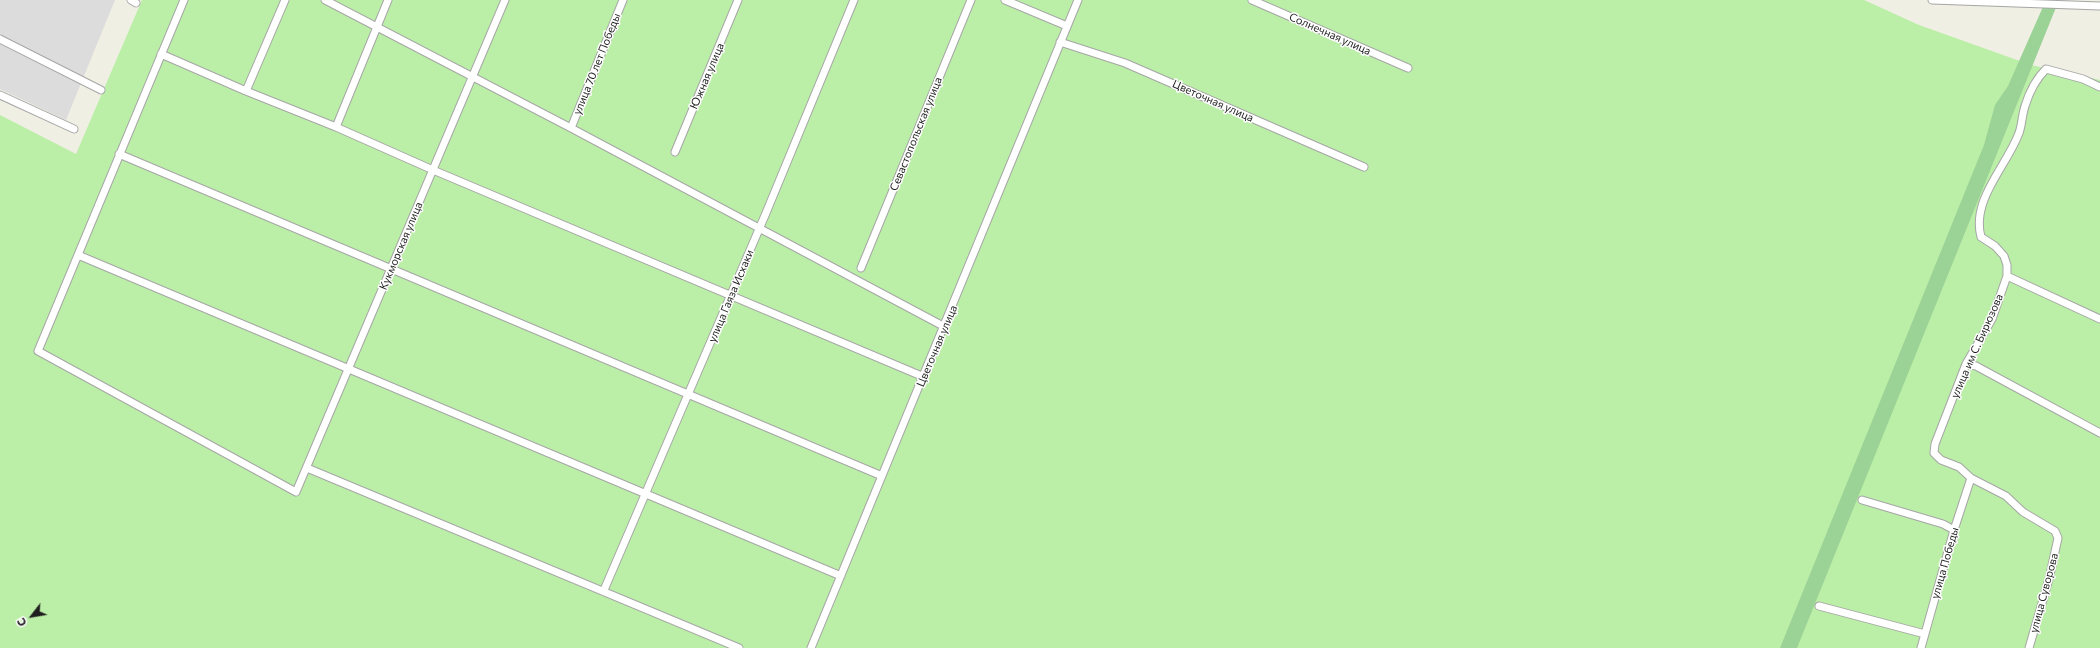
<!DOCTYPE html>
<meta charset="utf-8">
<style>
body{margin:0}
#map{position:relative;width:2100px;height:648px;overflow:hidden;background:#f0efe4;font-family:Commissioner,sans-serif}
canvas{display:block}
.north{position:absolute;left:12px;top:596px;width:40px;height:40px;-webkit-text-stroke:3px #fff;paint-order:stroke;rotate:239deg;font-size:11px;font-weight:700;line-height:16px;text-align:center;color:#1f1f1f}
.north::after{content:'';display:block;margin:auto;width:14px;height:18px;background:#1f1f1f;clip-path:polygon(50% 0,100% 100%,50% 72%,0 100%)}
</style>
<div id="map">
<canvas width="2100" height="648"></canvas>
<div class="north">С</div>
</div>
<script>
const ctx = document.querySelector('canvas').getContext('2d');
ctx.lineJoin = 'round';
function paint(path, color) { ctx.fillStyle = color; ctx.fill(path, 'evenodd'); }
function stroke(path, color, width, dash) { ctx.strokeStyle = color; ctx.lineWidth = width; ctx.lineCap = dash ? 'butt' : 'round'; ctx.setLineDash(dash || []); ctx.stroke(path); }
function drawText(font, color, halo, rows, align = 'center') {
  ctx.font = font + ' Commissioner,sans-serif'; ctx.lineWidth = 3; ctx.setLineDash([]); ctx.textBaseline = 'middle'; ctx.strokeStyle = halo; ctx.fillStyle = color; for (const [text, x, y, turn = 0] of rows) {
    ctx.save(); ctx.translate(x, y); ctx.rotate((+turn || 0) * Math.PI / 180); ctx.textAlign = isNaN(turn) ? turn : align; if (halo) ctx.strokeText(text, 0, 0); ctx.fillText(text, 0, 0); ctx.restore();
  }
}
const residential = new Path2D(`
 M0,0h115l-49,120 -66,-31z`);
const grass = new Path2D(`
 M142,0h1722l55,25 112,40 69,15v568h-2100v-533l76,39z`);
const forest = new Path2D(`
 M2046,0h13l-262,648h-17l204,-503 11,-40 13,-19z`);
const street = new Path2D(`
 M131,0l5,3
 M184,0l-146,351 258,141 209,-492
 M325,0l246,128 374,199
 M1005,0l62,26
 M1252,0l156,68
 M1932,0l168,6
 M0,39l101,51
 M1060,42l65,21 239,104
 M161,54l85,37 90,36 97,43 491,207
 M246,91l39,-91
 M0,95l74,34
 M336,127l52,-127
 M571,128l52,-128
 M675,152l63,-152
 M119,154l763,322
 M78,255l763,321
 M861,268l110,-268
 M2007,276l93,43
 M1966,364l10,2 124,67
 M307,468l432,180
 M1862,500l81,24 11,6
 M604,590l162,-377 88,-213
 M1819,606l106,28
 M811,648l267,-648
 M1921,648l33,-118 17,-52
 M2029,648l20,-69 9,-41 -3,-7 -32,-19 -17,-16 -35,-18 -12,-11 -18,-7 -7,-7 1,-9 31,-80 26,-45 15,-43v-11l-3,-9 -9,-10 -14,-9c-10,-38 26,-71 38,-104 3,-8 3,-18 6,-27 4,-13 12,-28 21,-37l37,10 17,8`);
const streetNames = [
 ["Солнечная улица",1330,34,24],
 ["улица 70 лет Победы",597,64,-68],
 ["Южная улица",707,76,-67],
 ["Цветочная улица",1213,101,24],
 ["Севастопольская улица",916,134,-68],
 ["Кукморская улица",401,246,-67],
 ["улица Гаяза Исхаки",731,296,-67],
 ["Цветочная улица",937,346,-67],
 ["улица им С. Бирюзова",1977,346,-66],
 ["улица Победы",1945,563,-74],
 ["улица Суворова",2044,593,-75]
];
paint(residential, '#dddcdc');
paint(grass, '#bbeea7');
paint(forest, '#9bd296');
stroke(street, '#a6a6a6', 9);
stroke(street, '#fff', 7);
drawText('11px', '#1f1f1f', '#fff', streetNames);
</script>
